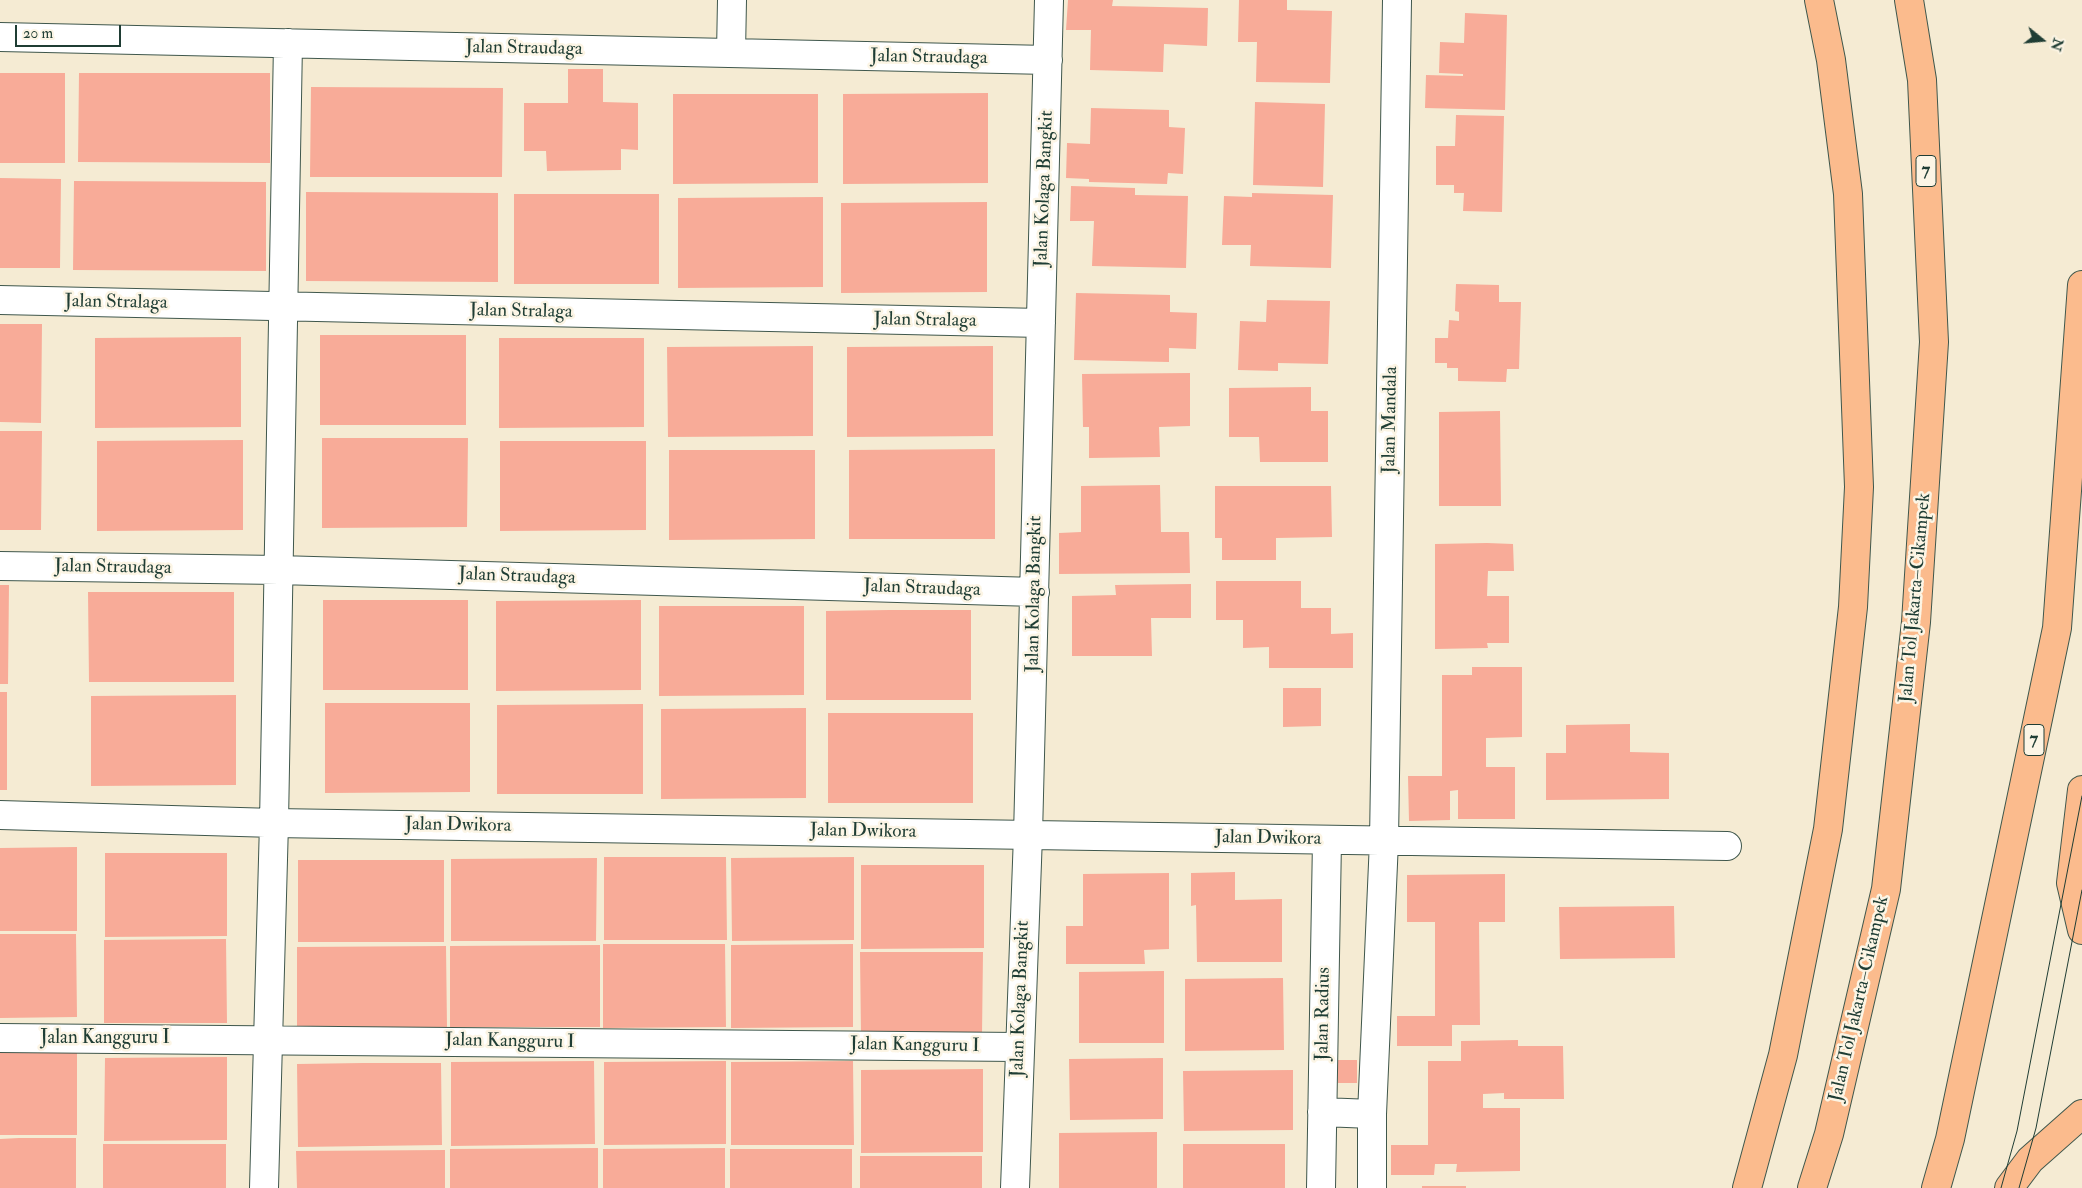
<!DOCTYPE html>
<meta charset="utf-8">
<style>
body{margin:0}
#map{position:relative;width:2082px;height:1188px;overflow:hidden;background:#f5ebd3;font-family:"IM FELL Double Pica",serif}
canvas{display:block}
.north{position:absolute;left:2017px;top:15px;width:50px;height:50px;-webkit-text-stroke:4px #fcf5e5;paint-order:stroke;rotate:107deg;font-size:14px;font-weight:700;line-height:20px;text-align:center;color:#1f3d34}
.north::after{content:'';display:block;margin:auto;width:18px;height:22px;background:#1f3d34;clip-path:polygon(50% 0,100% 100%,50% 72%,0 100%)}
.scale{position:absolute;left:15px;top:25px;width:106px;height:22px;box-sizing:border-box;border:2px solid #1f3d34;border-top:0;padding-left:6px;font-size:15px;line-height:18px;white-space:nowrap;color:#1f3d34;-webkit-text-stroke:4px #fcf5e5;paint-order:stroke}
</style>
<div id="map">
<canvas width="2082" height="1188"></canvas>
<div class="north">N</div>
<div class="scale">20 m</div>
</div>
<script>
const ctx = document.querySelector('canvas').getContext('2d');
ctx.lineJoin = 'round';
function paint(path, color) { ctx.fillStyle = color; ctx.fill(path, 'evenodd'); }
function stroke(path, color, width, dash) { ctx.strokeStyle = color; ctx.lineWidth = width; ctx.lineCap = dash ? 'butt' : 'round'; ctx.setLineDash(dash || []); ctx.stroke(path); }
function drawText(font, color, halo, rows, align = 'center') {
  ctx.font = font + ' "IM FELL Double Pica",serif'; ctx.lineWidth = 5; ctx.setLineDash([]); ctx.textBaseline = 'middle'; ctx.strokeStyle = halo; ctx.fillStyle = color; for (const [text, x, y, turn = 0] of rows) {
    ctx.save(); ctx.translate(x, y); ctx.rotate((+turn || 0) * Math.PI / 180); ctx.textAlign = isNaN(turn) ? turn : align; if (halo) ctx.strokeText(text, 0, 0); ctx.fillText(text, 0, 0); ctx.restore();
  }
}
const building = new Path2D(`
 M1068,0h45l-1,6 96,2 -1,38 -43,-2 -1,28 -73,-2 1,-40h-25z
 M1239,0h48v10l45,1 -2,72 -74,-1 1,-40h-19z
 M1465,13l42,2 -2,95 -80,-2 1,-33 37,1v-2l-24,-1 1,-31 24,1z
 M568,69h35v33l35,1v47l-17,-1v21l-74,1 -1,-20h-22v-48h44z
 M0,73h65v90h-65z
 M79,73h191v90l-192,-1z
 M311,87l192,1 -1,89h-192z
 M988,93v90l-145,1v-90z
 M673,94h145v89l-145,1z
 M1255,102l70,2 -2,83 -70,-2z
 M1091,108l78,2v17l16,1 -2,46 -15,-1 -1,11 -78,-2v-3l-23,-1 1,-35 23,1z
 M1456,115l48,1 -2,96 -39,-1 1,-18h-10v-8h-18v-39h19z
 M0,178l61,1 -1,89h-60z
 M74,181l192,1v89l-193,-1z
 M1071,186l64,2v7l53,1 -2,72 -94,-2 2,-45h-24z
 M306,192l192,1v89l-192,-1z
 M1252,193l81,2 -2,73 -81,-2 1,-21h-29l2,-49 28,1z
 M514,194h145v90h-145z
 M823,197v90l-145,1v-90z
 M987,202v90l-146,1v-90z
 M1456,284l43,1v17h22l-2,67h-12l-1,13 -48,-1v-13h-11v-5h-12v-25h13l1,-18 10,1v-9l-4,-1z
 M1076,293l94,2v17l27,1 -1,36 -27,-1v14l-95,-2z
 M1267,300l63,1 -2,63 -50,-1v8l-40,-1 2,-49 26,1z
 M0,324h42l-1,99 -41,-1z
 M320,335h146v90h-146z
 M241,337v90l-146,1v-90z
 M499,338h145v89l-145,1z
 M813,346v90l-145,1 -1,-90z
 M993,346v90l-146,1v-90z
 M1190,373v53l-31,1 1,30 -71,1v-31h-6l-1,-53z
 M1311,387v24h17v51h-68l-1,-25h-30v-49z
 M1500,411l1,95h-62v-94z
 M0,431h42l-1,99h-41z
 M322,438h146l-1,89 -145,1z
 M243,440v90l-146,1v-90z
 M500,441h146v89l-146,1z
 M995,449v90h-146v-89z
 M669,450h146v89l-146,1z
 M1160,485l1,47h28l1,41 -131,1v-41l22,-1v-46z
 M1215,486h116l1,51 -56,1v22h-54v-22h-7z
 M1487,543l26,1 1,27h-26l-1,25h22v47h-22l1,5 -53,1v-105z
 M1216,581h85v27h30v26l22,-1v35h-84v-21l-26,1v-28h-27z
 M1191,584v34h-40l1,38h-80v-60l44,-1 -1,-10z
 M0,585h9l-1,99h-8z
 M88,592h146v90h-145z
 M323,600h145v90h-145z
 M641,600v90l-145,1v-90z
 M659,606h145v89l-145,1z
 M889,610h82v90h-145v-89z
 M1472,667h50v70l-36,1v29h29v52h-57v-29l-8,1v29l-41,1 -1,-45h34v-101h30z
 M1283,688h38v38l-38,1z
 M0,692h7v98h-7z
 M236,695v90l-145,1v-90z
 M325,703h145v89l-145,1z
 M643,704v90h-146v-89z
 M806,708v90l-145,1v-90z
 M828,713h145v90h-145z
 M1630,724v28l39,1v46l-123,1v-47h20v-28z
 M77,847v84h-77v-83z
 M105,853h122v83l-122,1z
 M604,857h122l1,83h-123z
 M854,857v83l-122,1 -1,-83z
 M597,858l-1,83h-145v-82z
 M298,860h146v82h-146z
 M861,865h123v83l-123,1z
 M1235,872v28l47,-1v63h-85l-1,-57 -5,1v-33z
 M1169,873v76l-25,1 1,14h-79v-38h17v-52z
 M1505,874v48h-26l1,103h-28v21h-55v-30h38v-94h-28v-47z
 M1674,906l1,52 -115,1 -1,-52z
 M0,934h76l1,83 -77,1z
 M226,939l1,84h-123v-83z
 M603,944h122l1,83 -123,1z
 M853,944v83l-122,1v-83z
 M600,945v82h-150v-81z
 M446,946l1,82 -150,1v-82z
 M860,952h123l-1,83h-121z
 M1164,971v72h-85v-71z
 M1283,978l1,72 -99,1v-72z
 M1518,1040v6h45l1,53h-60v-6l-21,1v14h37v63l-64,1 1,-8h-22l-1,11h-43v-30h37v-84h33v-20z
 M0,1052h77v83h-77z
 M227,1057v83l-123,1 1,-83z
 M1163,1058v61l-93,1 -1,-61z
 M1338,1060h19v23h-19z
 M594,1061l1,83 -144,2v-84z
 M726,1061v83l-122,1v-83z
 M853,1061l1,84h-123v-83z
 M363,1063h78l1,82 -144,2 -1,-83z
 M983,1069v83l-122,1v-83z
 M1293,1070v60l-109,1 -1,-60z
 M1157,1132v56h-98v-55z
 M19,1138h57v50h-76v-49z
 M103,1144h123v44h-123z
 M1183,1144h102v44h-102z
 M598,1148v40h-148v-39z
 M725,1148v40h-122v-39z
 M730,1149h122v39h-122z
 M445,1150v38h-148l-1,-37z
 M860,1156h122v32h-122z
 M1422,1186h44v2h-44z`);
const minor = new Path2D(`
 M0,37l1048,23
 M731,53l1,-53
 M0,300l1041,23
 M0,566l279,4 756,22
 M0,815l274,8 1453,23
 M0,1038l1019,9
 M1322,1112l50,2
 M264,1188l10,-365 14,-780
 M1015,1188l13,-353 21,-835
 M1321,1188l6,-348
 M1372,1188v-74l12,-273 13,-841`);
const motorway = new Path2D(`
 M2082,790l-11,93 11,47
 M1747,1188l36,-133 45,-226 25,-222 6,-120 -11,-293 -17,-134 -12,-60
 M1812,1188l17,-54 57,-245 30,-267 18,-280 -12,-262 -13,-80
 M1936,1188l14,-49 107,-511 25,-343
 M2009,1188l21,-28 52,-46`);
const tram = new Path2D(`
 M2001,1188l16,-57 65,-335
 M2019,1188l17,-60 46,-238`);
const shields = [
 [1926,171,20],
 [2034,740,20]
];
const shieldNames = [
 ["7",1926,171],
 ["7",2034,740]
];
const streetNames = [
 ["Jalan Straudaga",524,49,1],
 ["Jalan Straudaga",929,58,1],
 ["Jalan Kolaga Bangkit",1045,189,-88],
 ["Jalan Stralaga",116,303,1],
 ["Jalan Stralaga",521,312,1],
 ["Jalan Stralaga",925,321,1],
 ["Jalan Mandala",1391,420,-89],
 ["Jalan Straudaga",113,568,1],
 ["Jalan Straudaga",517,577,2],
 ["Jalan Straudaga",922,589,2],
 ["Jalan Kolaga Bangkit",1035,594,-89],
 ["Jalan Tol Jakarta–Cikampek",1916,598,-85],
 ["Jalan Dwikora",458,826,1],
 ["Jalan Dwikora",863,832,1],
 ["Jalan Dwikora",1268,839,1],
 ["Jalan Kolaga Bangkit",1021,999,-88],
 ["Jalan Tol Jakarta–Cikampek",1860,999,-77],
 ["Jalan Radius",1324,1014,-89],
 ["Jalan Kangguru I",105,1039],
 ["Jalan Kangguru I",510,1042,1],
 ["Jalan Kangguru I",915,1046,1]
];
paint(building, '#f8ab98');
stroke(minor, '#3f574c', 30);
stroke(motorway, '#3f574c', 30);
stroke(minor, '#fff', 28);
stroke(motorway, '#fbbb8d', 28);
stroke(tram, '#1f3d34', 1);
for (const [x, y, w] of shields) { const box = new Path2D(); box.roundRect(x - w / 2, y - 15.5, w, 31, 4); ctx.fillStyle = '#fcf5e5'; ctx.fill(box); stroke(box, '#1f3d34', 1); }
drawText('bold 18px', '#1f3d34', null, shieldNames);
drawText('19px', '#1f3d34', '#fcf5e5', streetNames);
</script>
